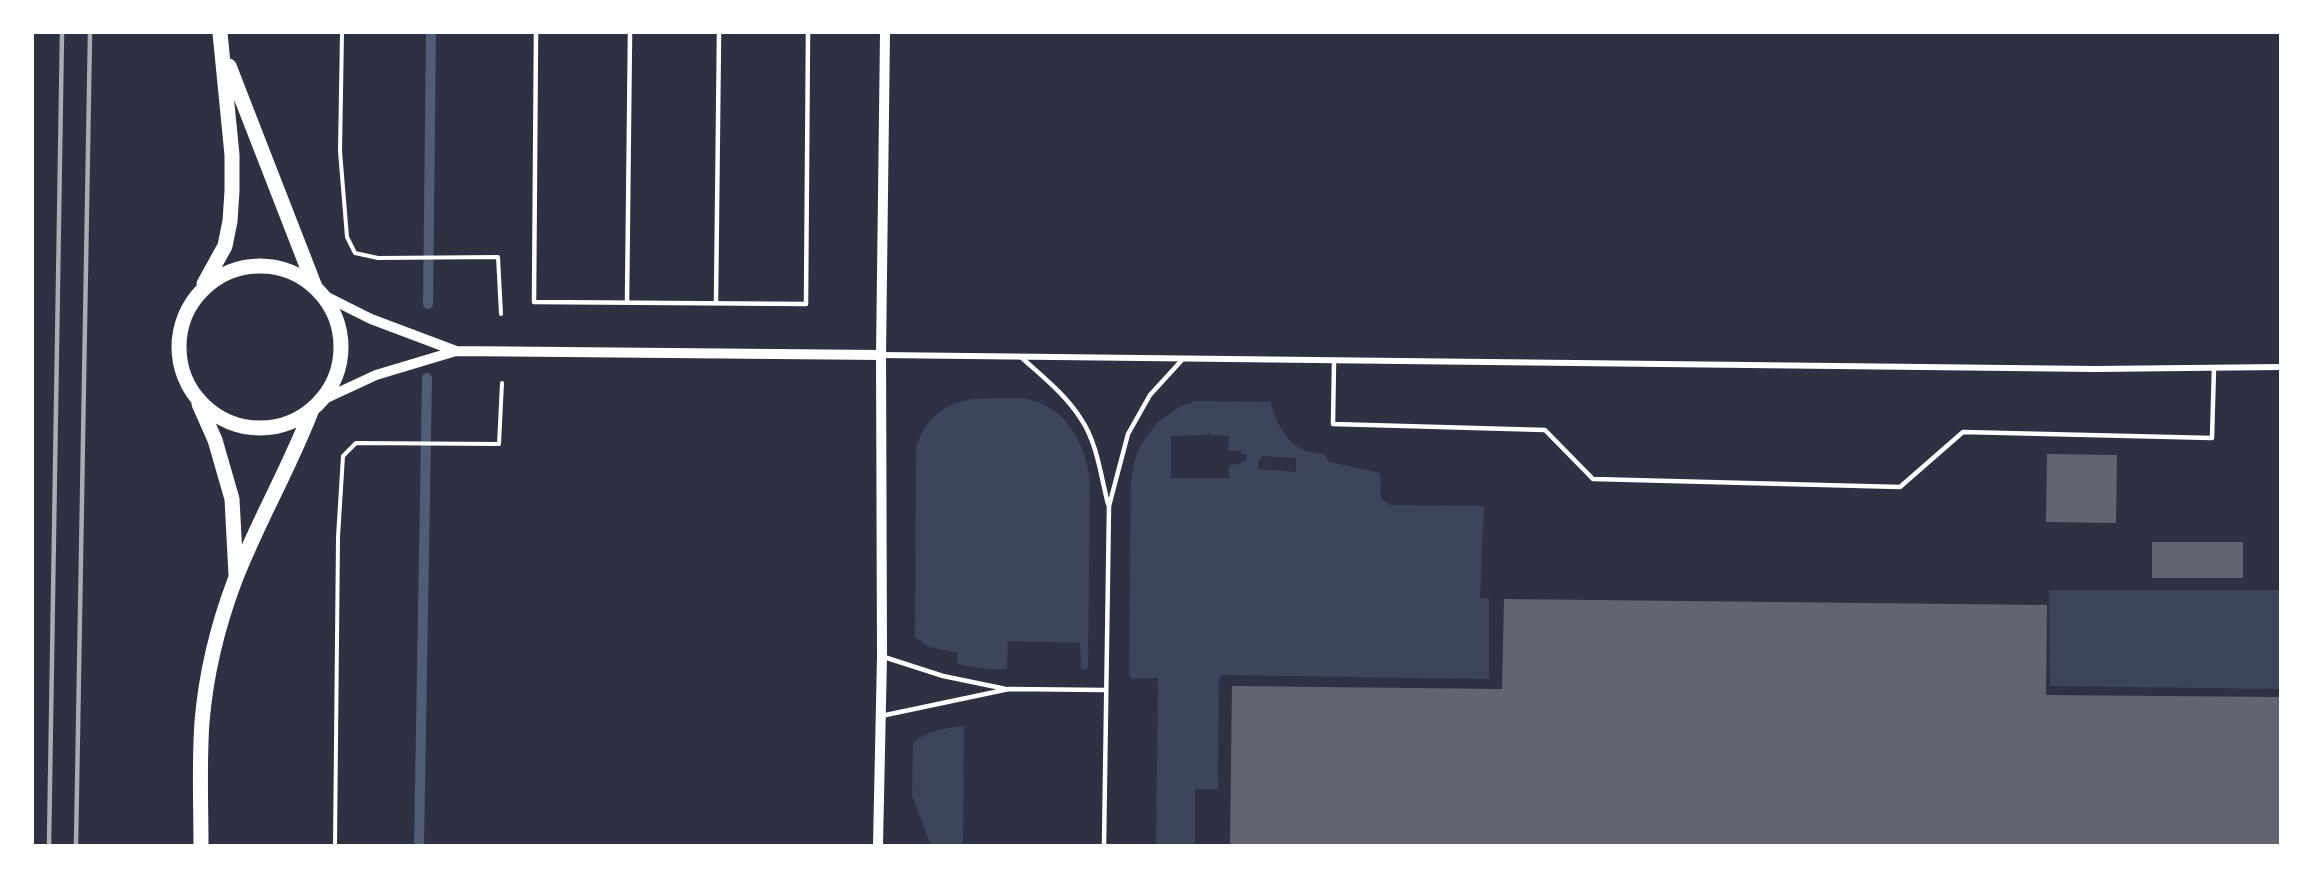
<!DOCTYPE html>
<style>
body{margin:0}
#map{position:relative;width:2313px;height:878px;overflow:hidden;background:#2d3142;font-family:Cabin,sans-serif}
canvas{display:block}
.frame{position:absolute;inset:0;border:34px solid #fff;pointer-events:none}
</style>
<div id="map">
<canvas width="2313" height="878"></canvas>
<div class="frame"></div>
</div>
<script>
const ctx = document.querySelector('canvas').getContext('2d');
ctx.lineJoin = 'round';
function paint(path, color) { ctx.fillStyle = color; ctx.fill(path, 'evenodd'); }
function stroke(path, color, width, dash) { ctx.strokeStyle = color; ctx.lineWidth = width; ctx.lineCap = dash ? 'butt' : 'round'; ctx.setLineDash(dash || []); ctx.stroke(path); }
const green = new Path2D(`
 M975,399c17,0 36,-2 52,0 39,7 59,46 63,81l-2,187 -2,3 -5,-1 -1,-26 -72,-2 -1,28h-21l-29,-5 1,-11 -29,-6 -14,-10 1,-188c8,-30 28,-47 59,-50z
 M1195,401l75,1c5,16 14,38 31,47 6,3 16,4 23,5l6,8 50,11 1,25 9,7 94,1 -4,92 9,1v80l-267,-4 -3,3 -1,111h-23v56h-39l2,-167 -26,1 -3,-5 2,-194 3,-17 6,-17 16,-22 23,-17zM1207,433h3v2l19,1 -1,15h13v3h6l-1,7 -5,1 -1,2 -11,1v13h-58v-42l36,-1zM1261,456l35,2v14l-38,-3v-8l3,-1z
 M2049,590h231v99l-230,-3z
 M964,726l-1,119h-32l-19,-49 1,-53c15,-13 32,-15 51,-17z`);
const stream = new Path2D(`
 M428,304l3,-271
 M419,845l8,-467`);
const building = new Path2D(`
 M2047,454l70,1 -1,68 -70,-1z
 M2152,542h91v36h-91z
 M1504,599l543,6 -1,90 234,2v148h-1050l2,-159 270,3z`);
const path = new Path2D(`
 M342,33l-2,118 7,86 8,16 23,5 120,-1 3,57
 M335,845l3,-308 5,-81 13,-13 143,1 3,-61`);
const service = new Path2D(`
 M536,33l-2,269 272,2 2,-271
 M627,302l3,-269
 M716,303l3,-270
 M1022,358c21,19 44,37 59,61 16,23 20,58 27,85
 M1334,361l-1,63 212,6 48,49 307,8 63,-55 249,6 2,-70
 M884,657l59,19 63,13
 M881,716l128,-27 97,1
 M1104,845l5,-339 19,-72 22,-39 32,-35`);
const minor = new Path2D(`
 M881,355l1214,14 185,-2`);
const tertiary = new Path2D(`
 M323,295l48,24 85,32
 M320,401l56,-26 80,-24 425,4
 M878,845l4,-189 -1,-301 4,-322`);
const primary = new Path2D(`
 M229,66l86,221
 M179 347a81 81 0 1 1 162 0a81 81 0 1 1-162 0Z
 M204,284l21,-38 5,-25 2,-30v-36l-12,-122
 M199,404l16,36 17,59 4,76
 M201,845c0,-41 -2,-82 1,-123 4,-49 16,-97 33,-142 23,-59 55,-113 77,-171`);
const rail = new Path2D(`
 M49,845l13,-812
 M76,845l14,-812`);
paint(green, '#3c4559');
stroke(stream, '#4f5d75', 10);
paint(building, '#626471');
stroke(path, '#fff', 4);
stroke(service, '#fff', 4.5);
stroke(minor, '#fff', 6);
stroke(tertiary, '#fff', 10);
stroke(primary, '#fff', 15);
stroke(rail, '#abadb3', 4.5);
</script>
